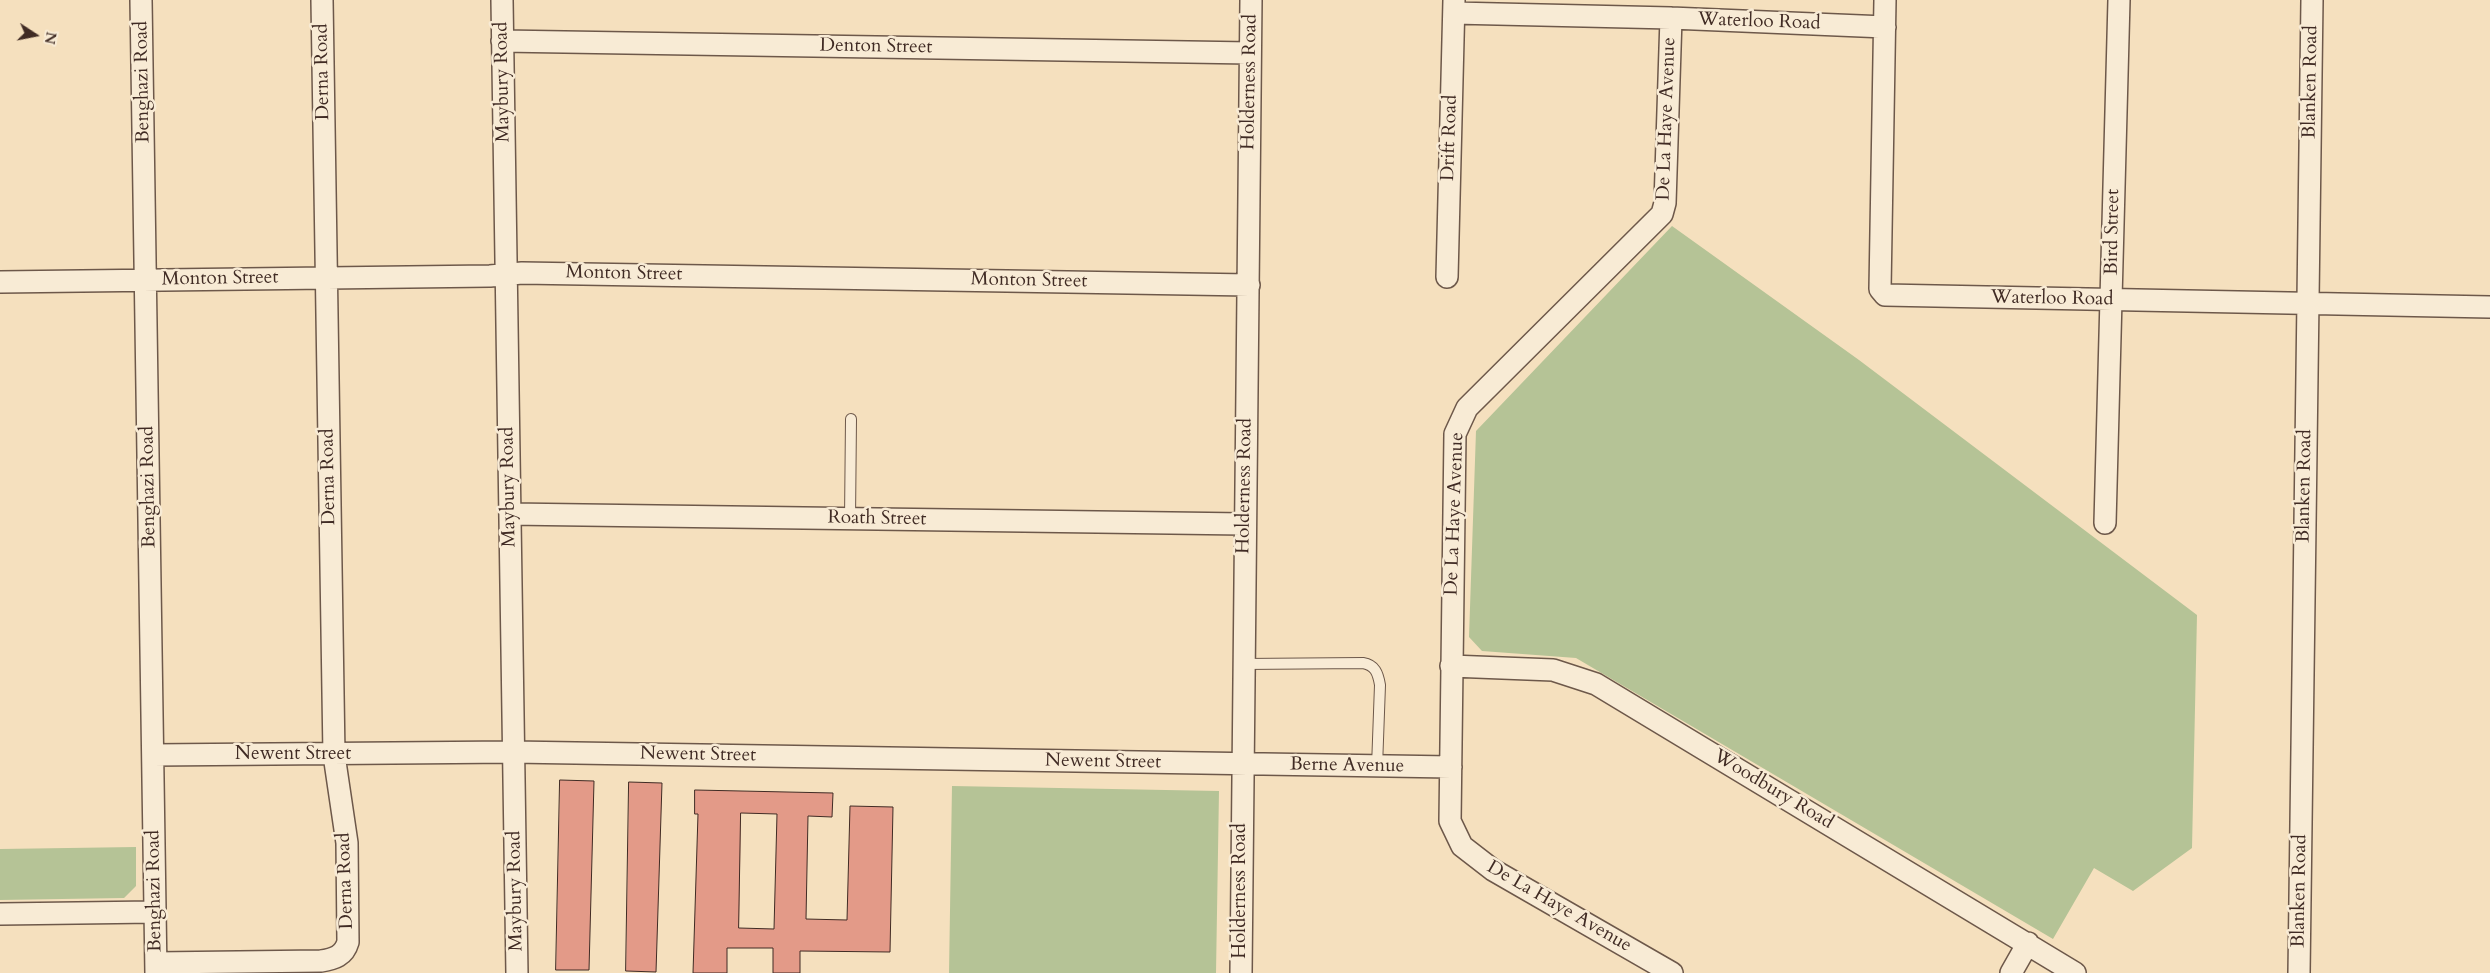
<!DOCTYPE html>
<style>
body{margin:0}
#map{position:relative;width:2490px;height:973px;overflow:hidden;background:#f5e0be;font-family:Cardo,serif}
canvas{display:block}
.north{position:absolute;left:10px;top:10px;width:50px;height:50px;-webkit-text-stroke:4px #f8ebd5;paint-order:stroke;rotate:101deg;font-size:14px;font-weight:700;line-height:20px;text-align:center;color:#402b24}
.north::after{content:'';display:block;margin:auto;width:18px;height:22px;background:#402b24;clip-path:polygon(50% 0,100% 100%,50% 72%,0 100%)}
</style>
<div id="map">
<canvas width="2490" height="973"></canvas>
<div class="north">N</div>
</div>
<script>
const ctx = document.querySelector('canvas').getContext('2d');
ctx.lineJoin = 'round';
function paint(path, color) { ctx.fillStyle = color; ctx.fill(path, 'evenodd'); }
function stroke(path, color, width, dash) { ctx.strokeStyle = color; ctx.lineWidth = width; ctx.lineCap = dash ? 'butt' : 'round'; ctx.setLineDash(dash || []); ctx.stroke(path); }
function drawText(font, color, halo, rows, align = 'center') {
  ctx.font = font + ' Cardo,serif'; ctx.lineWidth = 5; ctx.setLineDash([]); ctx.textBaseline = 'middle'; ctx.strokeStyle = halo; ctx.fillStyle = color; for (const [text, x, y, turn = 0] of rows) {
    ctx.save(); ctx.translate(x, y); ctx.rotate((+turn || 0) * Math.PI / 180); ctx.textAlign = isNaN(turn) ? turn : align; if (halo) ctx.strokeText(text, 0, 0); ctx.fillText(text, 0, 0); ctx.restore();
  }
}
const green = new Path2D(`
 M1672,226l187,134 338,255 -5,233 -59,43 -39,-23 -41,71 -477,-281 -94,-7 -13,-14 7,-206z
 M952,786l267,5 -3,182h-267z
 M136,847v39l-12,12 -124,2v-51z`);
const building = new Path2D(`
 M560,780l34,1 -5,189h-33z
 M629,782l33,1 -6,189 -30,-1z
 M695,790l138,3 -1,24 -24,-1 -2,103 41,1 3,-114 43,1 -3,145 -90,-1v22h-27v-25h-46v25h-34l5,-159h-3zM741,813l36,1 -3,115 -35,-1z`);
const lane = new Path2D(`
 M850,519l1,-100
 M1243,664l120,-1c12,2 15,10 17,22l-3,82`);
const street = new Path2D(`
 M141,0l15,973
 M502,0l15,973
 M1885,0l-5,289 5,6 605,12
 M1454,13l217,5 214,9
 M1671,18l-6,185 -3,11 -195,194 -12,26 -5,387 12,25 31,24 179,103
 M502,41l748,12
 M1447,277l7,-277
 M0,282l490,-6 32,-3 727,12
 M510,514l734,10
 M2105,523l14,-523
 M1451,666l102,4 43,14 479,289
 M153,755l360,-3 938,15
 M0,914l154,-2
 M156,963l165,-2c13,-2 23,-5 27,-19l-1,-99 -13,-88 -12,-755
 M1241,973l10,-973
 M2011,973l17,-30
 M2299,973l13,-973`);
const streetNames = [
 ["Waterloo Road",1759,22,2],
 ["Denton Street",876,47,1],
 ["Derna Road",323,72,-91],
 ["Benghazi Road",143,82,-91],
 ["Maybury Road",503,82,-91],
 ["Holderness Road",1250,82,-89],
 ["Blanken Road",2311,82,-89],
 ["De La Haye Avenue",1667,119,-88],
 ["Drift Road",1450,138,-88],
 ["Bird Street",2113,232,-89],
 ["Monton Street",624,274,1],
 ["Monton Street",220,279,-1],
 ["Monton Street",1029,281,1],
 ["Waterloo Road",2052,299,1],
 ["Derna Road",329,477,-91],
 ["Holderness Road",1245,486,-89],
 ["Blanken Road",2305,486,-89],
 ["Benghazi Road",149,487,-91],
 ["Maybury Road",509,487,-91],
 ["De La Haye Avenue",1455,514,-88],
 ["Roath Street",877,519,1],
 ["Newent Street",293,755],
 ["Newent Street",698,755,1],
 ["Newent Street",1103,762,1],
 ["Berne Avenue",1347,766,1],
 ["Woodbury Road",1773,790,31],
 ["Derna Road",346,881,-92],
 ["Benghazi Road",155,891,-91],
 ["Maybury Road",516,891,-91],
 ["Holderness Road",1241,891,-90],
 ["Blanken Road",2300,891,-89],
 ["De La Haye Avenue",1559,907,30]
];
paint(green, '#b5c396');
paint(building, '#e39a88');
stroke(building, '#402b24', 1);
stroke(lane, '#6d584a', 12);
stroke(street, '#6d584a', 24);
stroke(lane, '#f8ebd5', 10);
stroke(street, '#f8ebd5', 21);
drawText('19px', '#402b24', '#f8ebd5', streetNames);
</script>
